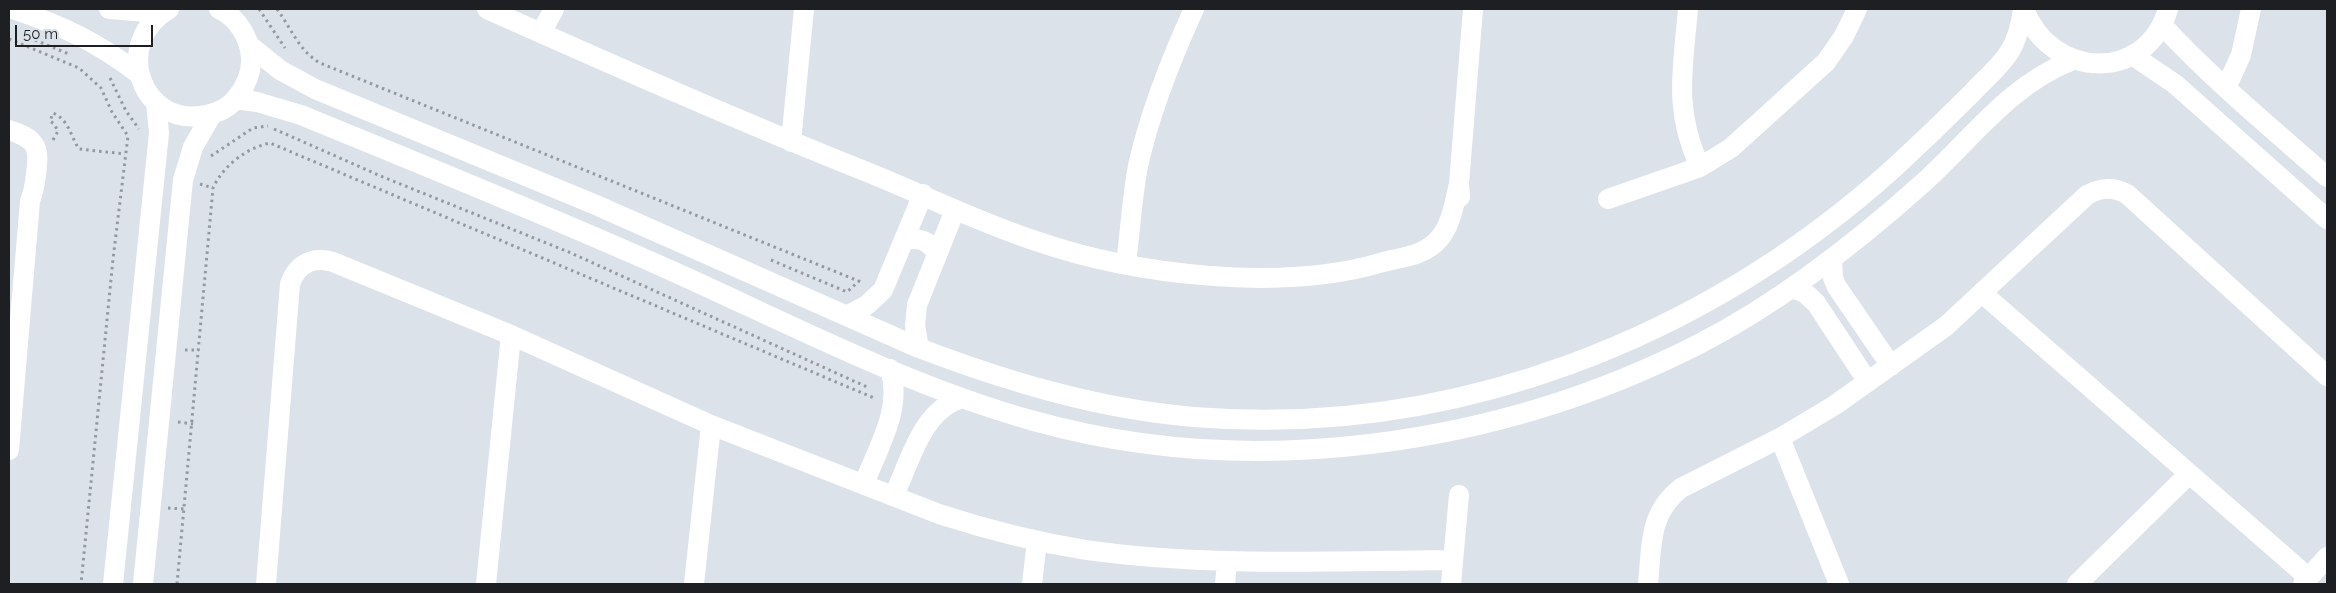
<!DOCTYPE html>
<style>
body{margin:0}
#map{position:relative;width:2336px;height:593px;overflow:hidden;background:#dce2ea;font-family:Raleway,sans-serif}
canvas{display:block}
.frame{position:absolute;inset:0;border:10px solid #1d1f22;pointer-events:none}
.scale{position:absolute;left:15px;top:25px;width:138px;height:22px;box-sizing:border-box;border:2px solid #1d1f22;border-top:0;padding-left:6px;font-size:15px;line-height:18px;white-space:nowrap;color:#1d1f22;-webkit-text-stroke:4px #dce2ea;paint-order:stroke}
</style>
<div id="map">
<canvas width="2336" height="593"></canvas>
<div class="frame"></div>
<div class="scale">50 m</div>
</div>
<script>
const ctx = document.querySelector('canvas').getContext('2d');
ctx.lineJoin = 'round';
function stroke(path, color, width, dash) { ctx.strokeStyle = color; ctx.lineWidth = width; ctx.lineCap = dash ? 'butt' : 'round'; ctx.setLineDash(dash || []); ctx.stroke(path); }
const path = new Path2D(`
 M259,9l26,39
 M277,9c14,19 22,42 43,54l541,219
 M23,35l48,20
 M9,39l70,29 22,20 11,24 16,24 -15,123 -32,325
 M110,78l16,33 13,18
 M274,129l109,48 188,76 296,134
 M53,140l5,-9 -4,-7 -4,-3 3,-8c16,7 17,22 26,36l46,5
 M211,156l42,-28 15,-2
 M200,184l13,4
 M771,260l76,32 12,-11
 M185,350h14
 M178,422l15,2
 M168,508l17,1
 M177,584l36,-396c10,-22 33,-40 57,-45l604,255`);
const minor = new Path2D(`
 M13,9c50,17 84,33 126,65
 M109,9l52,4
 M169,9c-58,33 -28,120 37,106 12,-2 24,-8 32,-19 8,-11 14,-24 13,-39 -2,-20 -13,-39 -32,-48
 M487,9c126,56 252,112 380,163 57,23 111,50 169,69 98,34 244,51 344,22 21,-6 43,-6 59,-24 13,-15 15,-36 20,-55
 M1688,9c-5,59 -15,101 12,158
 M2024,9c27,70 122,75 144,0
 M2162,25c51,55 109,103 165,152
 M541,33l13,-24
 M249,45l31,25 35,19 281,116 323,143c89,34 180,61 275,69 259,21 510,-78 701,-250 26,-24 52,-49 77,-74 13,-14 28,-26 38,-42 8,-13 11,-27 13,-42
 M2132,55l43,29 152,135
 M2226,88l15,-33 10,-46
 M235,99l22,3 44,13c124,51 248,101 371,156 118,53 236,115 362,150 219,61 466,25 667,-78 81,-42 154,-99 222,-160 50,-45 86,-98 150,-123
 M9,130c27,9 31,16 27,44 -1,9 -2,18 -6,27l-21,249
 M791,142l13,-133
 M1460,197l-1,-13 14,-175
 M1608,199l92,-32 31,-19 95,-86 18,-26 13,-27
 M904,241c14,-5 27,0 33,14
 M1832,259l1,19 4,9 54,79
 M1126,264c4,-32 6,-66 12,-98 12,-54 33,-107 56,-157
 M1792,288l13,5 11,10 52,79
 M1982,293l327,285
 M848,315l19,-10 16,-15 40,-96
 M919,348l-4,-22 2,-21 38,-95
 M1780,438l59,146
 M864,484c14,-37 39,-76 26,-115
 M894,495c17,-35 27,-84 68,-97
 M113,584l46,-451 -3,-31
 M143,584l40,-404 10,-33 19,-33
 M266,584l24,-300c7,-20 23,-28 43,-22l178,73 200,90 228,89c49,16 97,28 147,36 122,17 245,11 367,10
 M486,584l25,-249
 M694,584l17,-159
 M1032,584l5,-43
 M1225,584l2,-22
 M1451,584l8,-89
 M1648,584c4,-38 0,-70 33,-96l99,-50 55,-33 111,-79 141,-131c15,-8 26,-8 40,-1l200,182
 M2077,584l112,-110
 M2303,584l24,-27`);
stroke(path, '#94999f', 3, [2.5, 4]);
stroke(minor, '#fff', 20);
</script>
